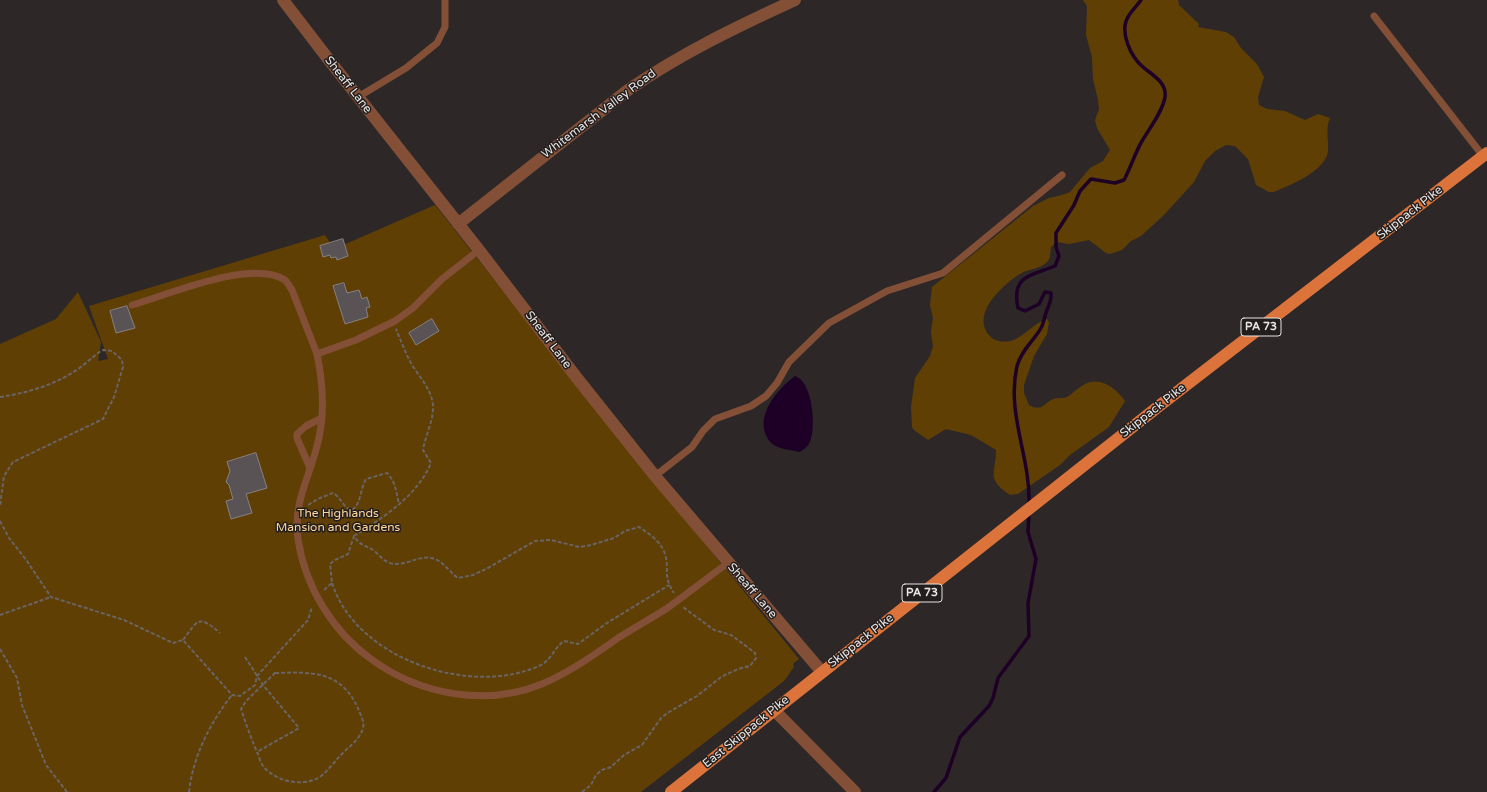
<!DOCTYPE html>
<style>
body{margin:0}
canvas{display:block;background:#2d2727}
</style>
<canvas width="1487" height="792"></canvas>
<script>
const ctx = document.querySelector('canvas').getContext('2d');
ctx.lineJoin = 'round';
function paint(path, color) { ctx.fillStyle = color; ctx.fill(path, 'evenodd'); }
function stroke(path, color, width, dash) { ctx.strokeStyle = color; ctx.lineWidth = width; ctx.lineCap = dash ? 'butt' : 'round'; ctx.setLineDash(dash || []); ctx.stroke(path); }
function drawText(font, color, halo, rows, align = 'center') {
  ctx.font = font + ' "Varela Round",sans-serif'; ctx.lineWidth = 3; ctx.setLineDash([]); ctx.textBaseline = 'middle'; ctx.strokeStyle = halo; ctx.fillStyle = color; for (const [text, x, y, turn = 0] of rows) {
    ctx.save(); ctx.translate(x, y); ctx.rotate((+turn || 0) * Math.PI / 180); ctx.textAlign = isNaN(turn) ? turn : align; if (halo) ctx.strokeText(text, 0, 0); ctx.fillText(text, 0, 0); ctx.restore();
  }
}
const green = new Path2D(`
 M1083,0h95l1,5 20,19 -1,3 28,5 8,5 7,11 16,16 7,13 -6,20 1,8 8,4 18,2 20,9 13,-6 12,4c-5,11 -1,21 -2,33 -2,20 -38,34 -54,41h-5l-13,-7 -8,-26 -13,-13 -9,-1 -11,6 -10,10 -11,21 -30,33 -23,21 -10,5 -9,9 -12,4 -4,-1 -17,-13 -20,4 -12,-2 -6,5c-1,5 0,12 -4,15 -8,8 -18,6 -27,12 -18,11 -51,42 -29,63 5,5 13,5 20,4 12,-3 22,-18 36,-22l2,3 -2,12 -13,22 -10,29v8l5,12c12,7 15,-1 22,-5 5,-3 11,-1 16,-3 6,-4 12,-10 18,-13 16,-8 32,5 40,17l-16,26 -39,28 -10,10 -42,29 -8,1c-25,-17 -14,-21 -14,-45l-25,-15 -25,-6 -18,11 -14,-10 -2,-3 -1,-20 4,-29 15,-22 3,-10 -2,-14 2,-14 -3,-13 2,-18 101,-81 16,-8 13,-3 8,-3 20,-24 13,-7 7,-11 -13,-22 -2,-8 4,-11 -1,-9 -5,-21 -1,-22 -6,-22 1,-29z
 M435,205l210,265 154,189 -6,5 1,3 -10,14 -143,111h-641v-448l56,-25 22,-27 23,50 -3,19 10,-2 -19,-53 236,-71 9,14z`);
const water = new Path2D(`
 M795,376c18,5 22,54 14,68 -2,3 -6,6 -9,8 -9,-2 -24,-3 -30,-10 -18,-23 6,-52 25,-66z`);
const stream = new Path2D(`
 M1029,505c2,-47 -23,-91 -12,-139 5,-17 16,-24 24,-38 3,-5 3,-10 5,-15 2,-7 6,-12 5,-20l-6,-1 -6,12 -14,7 -7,-3c-7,-33 13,-32 37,-42l4,-10 -3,-9v-14l18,-28 6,-14 11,-12 24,4 9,-3c7,-13 11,-27 18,-39 7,-12 21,-30 23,-44 2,-15 -13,-22 -22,-30 -12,-10 -24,-35 -15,-50 3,-6 9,-11 13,-17
 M934,792l12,-14 14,-41 29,-31 4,-8 5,-20 31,-42 -1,-33 8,-44 -8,-27 1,-19`);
const building = new Path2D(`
 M343,239l5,17 -11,4 -1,-3 -5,1 -1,-3 -7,2 -3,-11z
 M344,283l3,10 12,-3 3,9 5,-2 3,10 -4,1 2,9 -23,7 -12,-38z
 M127,306l8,22 -19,5 -6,-22z
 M432,319l7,12 -23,14 -7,-12z
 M256,453l11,35 -21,6 6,19 -21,6 -5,-18 7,-2 -4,-14 -3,-3 4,-11 -3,-9z`);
const path = new Path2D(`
 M0,397c27,-4 55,-12 78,-28 9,-6 16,-14 25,-19l9,1 10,9 1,7 -9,30 -11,22 -90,43 -9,14 -4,30
 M308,505l12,-7 13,-5c8,4 10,15 19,17 9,-5 8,-21 14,-31l21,-6c9,9 9,19 12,31
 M0,521l9,17 18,23 24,36 73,23 49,23 10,-3 49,55 8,1 15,-11 2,-9 51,-56 4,-13
 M354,536c30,-19 63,-40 77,-73l-8,-13c2,-14 11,-30 10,-45 -2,-17 -14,-28 -22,-42 -6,-11 -10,-22 -15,-34
 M332,583c24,76 139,115 209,82 10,-5 13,-17 23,-24l14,3 29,-21 62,-38
 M324,590l8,-7 -2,-19 5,-4 13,-6 6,-18c5,9 11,9 19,14 5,3 9,10 15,12 13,7 30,-7 43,-4 12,2 18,14 27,20l15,-3 13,-6 49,-28 16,-1 28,7 12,-2 23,-7 11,-7 14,-4c11,7 22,15 26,27 5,16 -3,21 9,39
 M0,615l51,-18
 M183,640c15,-20 15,-26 37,-7
 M0,649l17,29 5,27 24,60 21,27
 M245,657l18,28 36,43 -42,24
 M275,673c37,-1 65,-3 83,35 2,6 7,14 5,20 -3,12 -15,19 -23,28 -6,6 -11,14 -19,20 -17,12 -45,6 -58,-10 -3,-4 -4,-10 -6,-14 -6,-14 -11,-28 -16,-43l5,-8z
 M189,792c4,-36 21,-69 43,-97
 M582,792l9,-7 5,-10 6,-5 9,-3 13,-12 18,-10 19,-27 8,-6 28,-16 24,-19 17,-8 12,-3 6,-8 -1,-5 -5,-4 -19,-14 -17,-5 -31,-23`);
const lane = new Path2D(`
 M1374,16l109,140
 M358,97l48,-29 31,-25 8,-16v-27
 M479,250l-37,29 -29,29 -18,13 -39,19 -39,14c6,29 8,63 0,92 -8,32 -24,57 -19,93 7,47 34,92 73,120 49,36 115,48 171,25 28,-12 52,-29 76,-46 16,-10 32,-19 48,-29 21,-15 41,-31 62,-46
 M132,305c36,-10 120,-47 153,-25 3,3 5,7 7,10l25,64
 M310,468l-13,-30v-4l9,-8 16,-8
 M655,476l37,-29 11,-16 12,-12 36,-13 15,-10 11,-13 12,-21 40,-39 58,-32 56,-18 119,-98`);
const street = new Path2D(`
 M283,0l46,60 150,190 98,128 78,98 167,196
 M458,224l170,-134c54,-37 108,-63 167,-90
 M774,710l81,82`);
const primary = new Path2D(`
 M671,792l488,-386 328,-253`);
const shields = [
 [1261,327,40],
 [922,593,40]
];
const shieldNames = [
 ["PA 73",1261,327],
 ["PA 73",922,593]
];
const streetNames = [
 ["Sheaff Lane",348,85,52],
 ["Whitemarsh Valley Road",599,114,-37],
 ["Skippack Pike",1410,213,-38],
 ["Sheaff Lane",548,340,53],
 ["Skippack Pike",1153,411,-38],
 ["Sheaff Lane",752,591,49],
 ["Skippack Pike",861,641,-38],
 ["East Skippack Pike",746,732,-39]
];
const parkNames = [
 ["The Highlands",338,514],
 ["Mansion and Gardens",338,528]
];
paint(green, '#5f3f04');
paint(water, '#1e0027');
stroke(stream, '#1e0027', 3.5);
paint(building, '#595356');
stroke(building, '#878184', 1);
stroke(path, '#6a6464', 2, [4, 2]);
stroke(lane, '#835037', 7);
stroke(street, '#835037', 12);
stroke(primary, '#dc733a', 12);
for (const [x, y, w] of shields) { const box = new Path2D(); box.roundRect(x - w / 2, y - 9, w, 18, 3); ctx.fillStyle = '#231e1e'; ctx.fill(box); stroke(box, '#e9e5e5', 1); }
drawText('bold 11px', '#e9e5e5', null, shieldNames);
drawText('12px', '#e9e5e5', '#231e1e', streetNames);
drawText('12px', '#fed59b', '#231e1e', parkNames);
</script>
